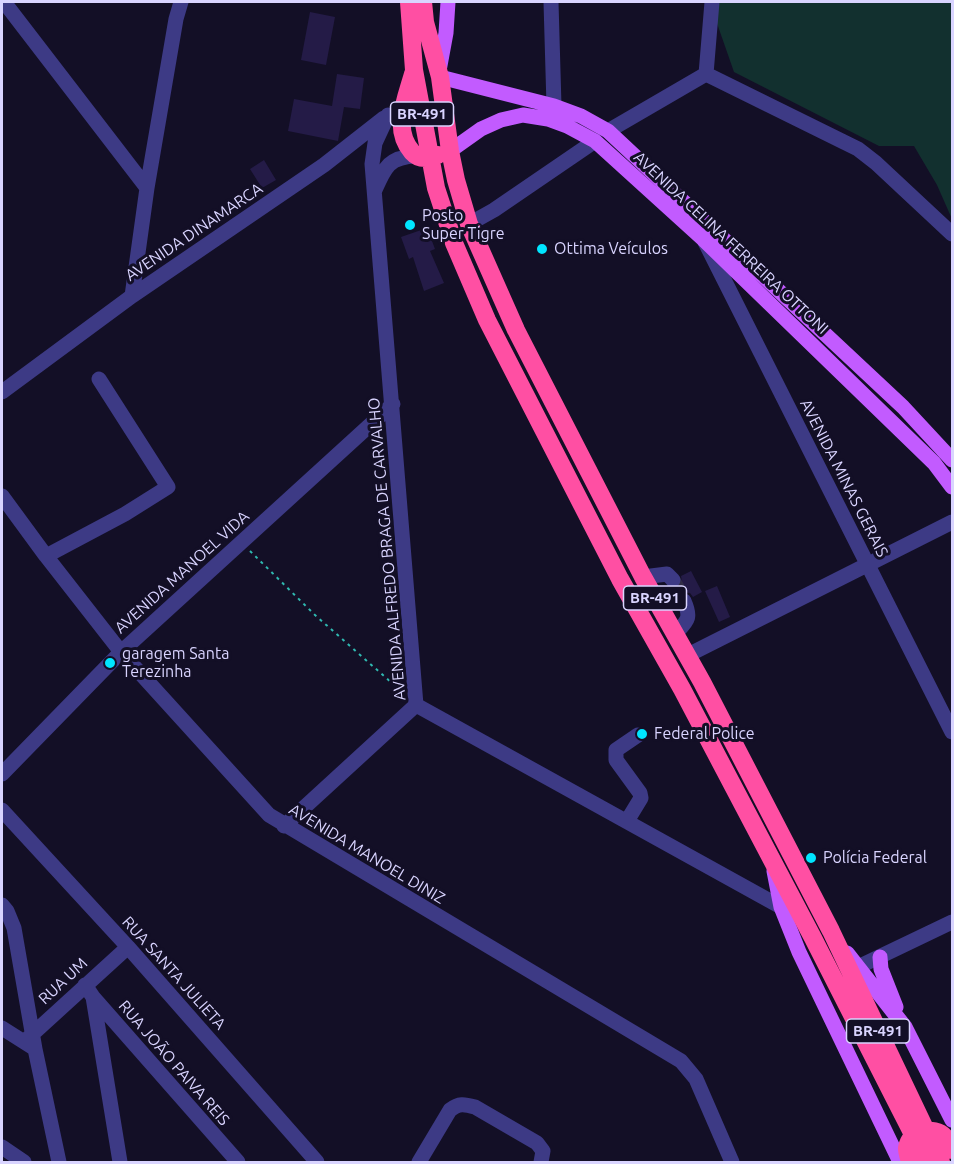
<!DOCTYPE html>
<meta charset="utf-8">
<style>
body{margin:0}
#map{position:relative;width:954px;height:1164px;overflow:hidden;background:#130f26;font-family:Ubuntu,sans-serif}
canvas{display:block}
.frame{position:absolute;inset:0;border:3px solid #d9d4ff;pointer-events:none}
</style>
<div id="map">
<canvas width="954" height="1164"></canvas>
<div class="frame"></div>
</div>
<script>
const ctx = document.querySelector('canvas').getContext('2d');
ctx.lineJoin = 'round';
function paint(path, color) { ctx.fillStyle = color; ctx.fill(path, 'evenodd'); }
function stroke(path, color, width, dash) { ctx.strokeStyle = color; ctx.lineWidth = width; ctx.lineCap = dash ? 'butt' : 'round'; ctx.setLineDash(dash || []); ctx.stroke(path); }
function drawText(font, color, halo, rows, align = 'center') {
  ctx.font = font + ' Ubuntu,sans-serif'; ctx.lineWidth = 6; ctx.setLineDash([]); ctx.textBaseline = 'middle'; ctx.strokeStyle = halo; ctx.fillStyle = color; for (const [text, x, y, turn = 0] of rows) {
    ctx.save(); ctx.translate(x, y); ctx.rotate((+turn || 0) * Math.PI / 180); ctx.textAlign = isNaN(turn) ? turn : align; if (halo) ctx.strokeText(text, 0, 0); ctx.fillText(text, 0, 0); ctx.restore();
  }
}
const green = new Path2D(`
 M715,2h237v217l-15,-34 -23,-39h-35l-145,-74 -22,-63z`);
const building = new Path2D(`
 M310,12l25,5 -9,48 -25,-5z
 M337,74l27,4 -4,31 -16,-2 -6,34 -50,-10 6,-32 38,7z
 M264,160l12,20 -14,8 -12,-19z
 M427,228l8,21 -5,2 14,32 -20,8 -11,-34 -4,2 -8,-22z
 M691,571l11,21 -9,5 -3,-4 -9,-1 -6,6 -5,-9 9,-2 3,-5 -1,-6z
 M717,586l13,31 -11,5 -14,-31z`);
const minorTunnel = new Path2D(`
 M673,580l11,21`);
const path = new Path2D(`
 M250,551l65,64 87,77`);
const minor = new Path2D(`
 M4,2l143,186
 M551,2l3,104
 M706,74l6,-72
 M388,115l-13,28 -3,21 44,541 365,202
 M608,131l98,-57 152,75 18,14 76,71
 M375,190c10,-23 14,-33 41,-34
 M469,224l25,-14 101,-69
 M705,242l247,490
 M132,296l15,-108 29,-169 5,-17
 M2,392l130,-96 192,-131 60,-47
 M2,496l44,60 75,96 148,163 412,246 15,18 36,83
 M46,556l79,-42 43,-27 -69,-108
 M643,577l24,-3 6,6
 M675,634c12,-13 17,-15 9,-33
 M688,655l264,-133
 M2,774l119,-122 272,-248
 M2,810l126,137 189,215
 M627,821l14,-23 -1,-5 -24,-33v-10l22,-15
 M284,826l132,-121
 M2,905l5,6 7,17 21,121 24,113
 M858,967l94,-45
 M85,985l8,12 145,165
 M93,997l27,165
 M2,1028l30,19
 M26,1040l102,-93
 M2,1147l22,15
 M419,1162l31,-52c9,-7 14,-6 25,-3l62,36 6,8 -2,11`);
const major = new Path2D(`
 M439,71l7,-38 2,-31
 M440,77l114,29 27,10 27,15 295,276 49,53
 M450,151l31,-22 20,-9 22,-5 25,4 19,7 28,15 108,98 231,224 18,24
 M774,871l7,36 18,45 101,210
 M847,953l58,74 47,93
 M880,957l1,12 15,38`);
const highway = new Path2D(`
 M409,2l5,68 22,118 18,55 33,77 133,259 62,110 131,249 114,224
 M423,2l2,20 15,55 10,74 6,29 13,44 47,106 127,247 59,105 129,249 110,231
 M413,74c-7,25 -21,55 -1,78 7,8 16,7 26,3
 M910,1162c-1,-4 -3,-9 -3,-14 2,-17 27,-23 38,-11 3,3 5,9 7,13`);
const markers = [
 [410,225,6,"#00e5ff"],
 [542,249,6,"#00e5ff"],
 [110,663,6,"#00e5ff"],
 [642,734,6,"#00e5ff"],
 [811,858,6,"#00e5ff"]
];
const shields = [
 [422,114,63],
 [655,598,63],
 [878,1031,63]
];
const shieldNames = [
 ["BR-491",422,114],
 ["BR-491",655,598],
 ["BR-491",878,1031]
];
const poiNames = [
 ["Posto",422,216],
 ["Super Tigre",422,234],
 ["Ottima Veículos",554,249],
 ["garagem Santa",122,654],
 ["Terezinha",122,672],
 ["Federal Police",654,734],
 ["Polícia Federal",823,858]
];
const streetNames = [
 ["AVENIDA DINAMARCA",194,232,-34],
 ["AVENIDA CELINA FERREIRA OTTONI",731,243,43],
 ["AVENIDA MINAS GERAIS",844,478,63],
 ["AVENIDA ALFREDO BRAGA DE CARVALHO",387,549,-95],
 ["AVENIDA MANOEL VIDA",182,572,-42],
 ["AVENIDA MANOEL DINIZ",367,854,31],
 ["RUA SANTA JULIETA",174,973,48],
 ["RUA UM",63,981,-43],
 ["RUA JOÃO PAIVA REIS",174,1063,49]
];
paint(green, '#12302f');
paint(building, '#241b47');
stroke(minorTunnel, '#312d47', 15, [15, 8]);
stroke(path, '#2fb8b0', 2, [3, 4.5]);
stroke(minor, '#3d3a85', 15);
stroke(major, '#c25bff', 15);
stroke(highway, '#ff4fa3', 18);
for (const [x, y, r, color] of markers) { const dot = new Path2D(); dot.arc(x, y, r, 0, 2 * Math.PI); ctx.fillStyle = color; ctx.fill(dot); stroke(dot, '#130f26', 2); }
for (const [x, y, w] of shields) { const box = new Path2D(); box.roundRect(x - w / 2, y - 12, w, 24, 4.5); ctx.fillStyle = '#130f26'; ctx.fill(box); stroke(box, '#d9d4ff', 1.5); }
drawText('bold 15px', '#d9d4ff', null, shieldNames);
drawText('16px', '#d9d4ff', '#130f26', poiNames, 'left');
drawText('16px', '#d9d4ff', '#130f26', streetNames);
</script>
